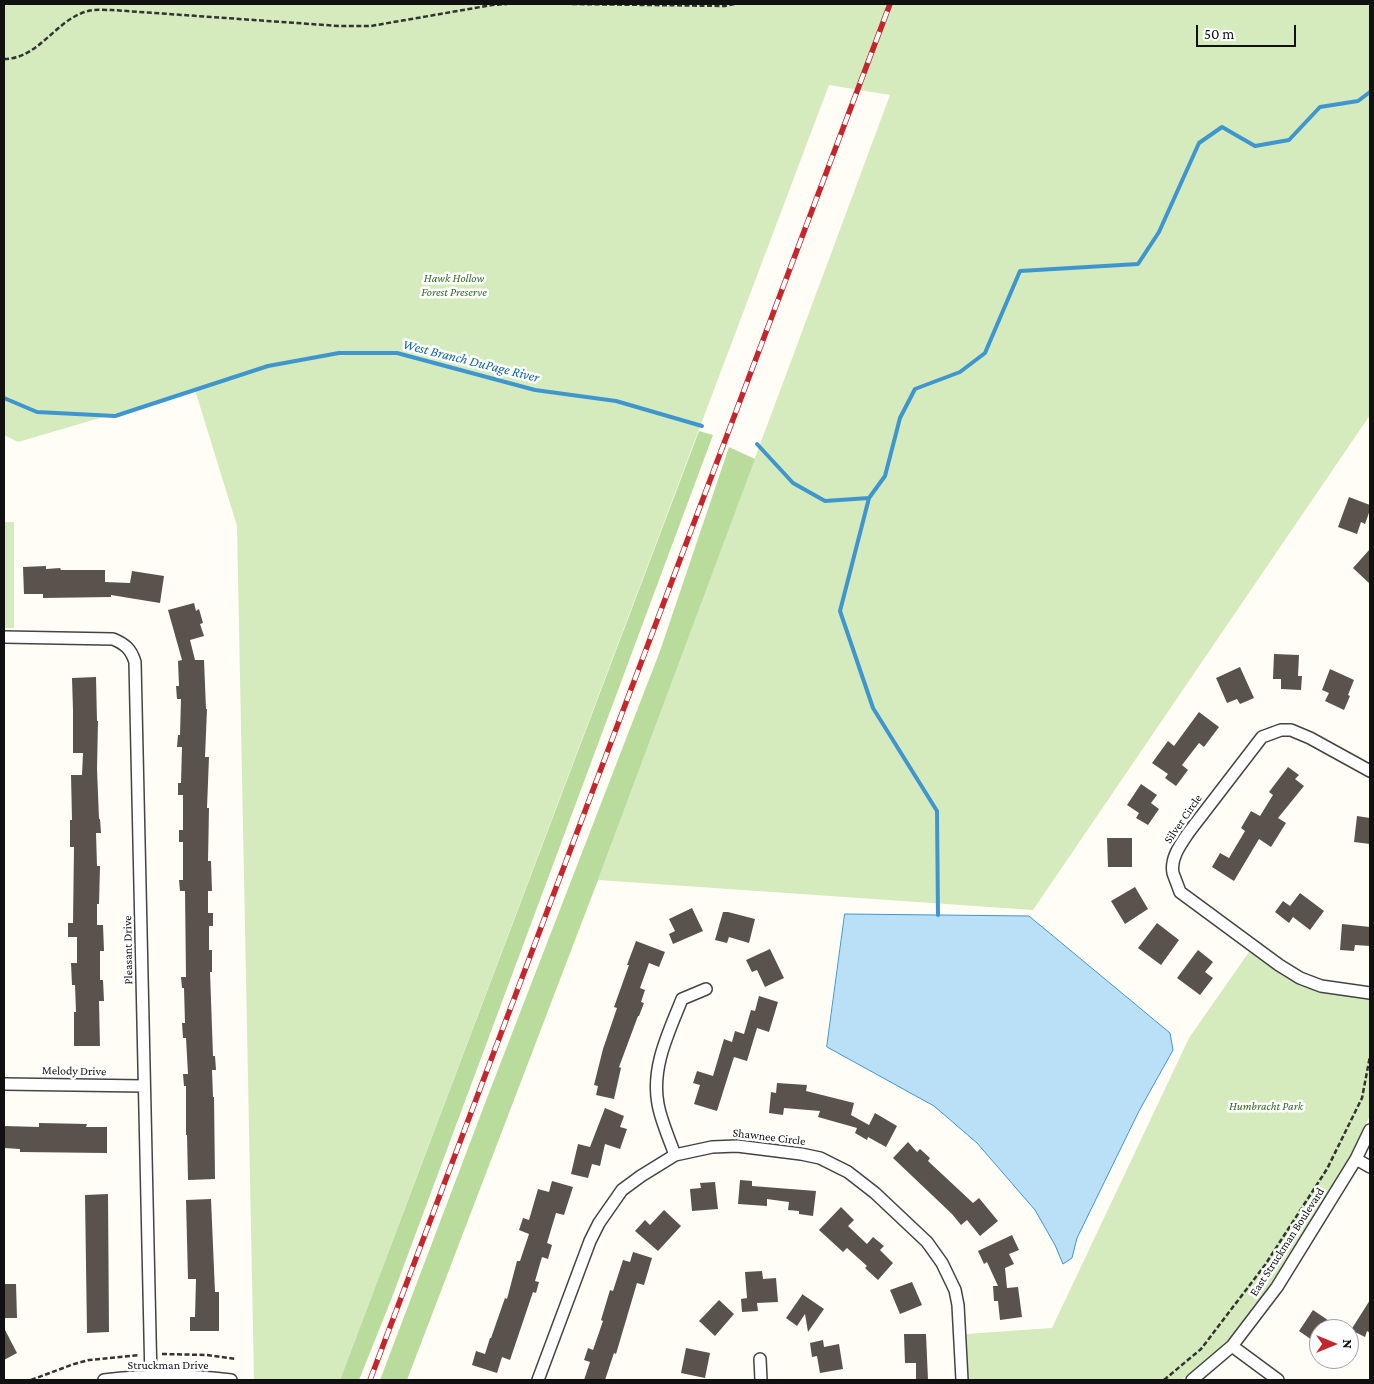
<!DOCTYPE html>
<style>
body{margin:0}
#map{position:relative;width:1374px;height:1384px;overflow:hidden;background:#fffdf5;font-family:"Crimson Pro",serif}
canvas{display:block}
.frame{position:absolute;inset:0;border:5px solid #111;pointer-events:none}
.north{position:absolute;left:1309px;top:1319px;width:50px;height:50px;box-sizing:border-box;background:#fff;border:1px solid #a0a0a0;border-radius:50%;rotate:90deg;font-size:14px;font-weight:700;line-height:20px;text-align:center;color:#111}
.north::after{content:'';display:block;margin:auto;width:18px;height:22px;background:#c4262e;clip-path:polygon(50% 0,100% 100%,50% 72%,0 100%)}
.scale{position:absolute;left:1196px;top:25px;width:100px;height:22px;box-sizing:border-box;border:2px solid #111;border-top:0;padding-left:6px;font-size:15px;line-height:18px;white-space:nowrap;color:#111;-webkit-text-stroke:4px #fff;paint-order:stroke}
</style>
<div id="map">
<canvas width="1374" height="1384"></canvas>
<div class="frame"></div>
<div class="north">N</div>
<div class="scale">50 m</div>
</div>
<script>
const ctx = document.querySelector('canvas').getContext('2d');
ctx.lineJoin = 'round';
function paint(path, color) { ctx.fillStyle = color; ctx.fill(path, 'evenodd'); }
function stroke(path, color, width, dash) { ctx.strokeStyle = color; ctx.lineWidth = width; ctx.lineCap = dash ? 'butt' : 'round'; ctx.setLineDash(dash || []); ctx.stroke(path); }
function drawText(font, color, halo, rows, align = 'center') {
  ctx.font = font + ' "Crimson Pro",serif'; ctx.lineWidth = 5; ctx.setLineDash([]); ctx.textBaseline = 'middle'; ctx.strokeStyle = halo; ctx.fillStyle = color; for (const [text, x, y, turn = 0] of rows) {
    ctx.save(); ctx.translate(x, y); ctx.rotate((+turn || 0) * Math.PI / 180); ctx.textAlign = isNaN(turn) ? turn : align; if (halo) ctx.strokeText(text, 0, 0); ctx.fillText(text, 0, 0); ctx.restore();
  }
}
const green = new Path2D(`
 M4,4h1366v411l-337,495 -435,-30 292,-785 -61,-10 -489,1295h-86l-17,-854 -42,-136 -177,52 -14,-7z
 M4,522h10v106h-10z
 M1249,952l38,26 37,14 46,7v116l-17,39 -79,128 -46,62 -47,36h-214l-1,-46 86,-6 137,-290z`);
const forest = new Path2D(`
 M699,431l14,4 -322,865 -32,80h-19z
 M729,447l26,12 -157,421 -191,500h-27l107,-282 173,-447z`);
const water = new Path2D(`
 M845,914l184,2 141,117 3,17 -34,61 -62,127 -5,20 -9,6 -8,-19 -20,-35 -58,-67 -43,-37 -107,-59z`);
const stream = new Path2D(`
 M4,398l33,14 78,4 153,-50 71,-13h58l138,37 81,11 86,25
 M757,444l36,39 32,18 44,-3 16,-22 15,-58 15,-29 45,-17 25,-19 35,-82 118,-7 21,-32 40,-89 23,-16 33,19 34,-6 31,-33 38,-6 12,-9
 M869,498l-29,113 33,97 64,103 1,104`);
const building = new Path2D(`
 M1349,497l21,8v5l-5,14 -4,-2 -4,12 -19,-7z
 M1370,549v35l-17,-16z
 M46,566v3l14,-1 1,2h44v12l25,1 2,-12 32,5 -4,27 -49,-8v2l-68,1v-4h-19l-1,-27z
 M194,603l2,8 3,-2 4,14 -3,1 4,12 -14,4 5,20h9l2,49h1l-2,48h4l-2,51h2l-1,53h3l1,30h-4v22h5v13h-4v24h3v22h-2l3,84h2l1,14h-4l1,27h1l1,82 -27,1 -1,-45h-1v-49h-2l-1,-12h5l-2,-36h-3l-1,-15h3l-1,-35h-2l-1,-11h5l-1,-86h-5l-1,-11h4v-38h-4v-12h4v-35h-5v-12h3l1,-36h-5l1,-12h2l1,-36h-4l-1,-13h3l-1,-25 4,-1 -14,-50z
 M1274,654l25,1 -1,21h4l-1,14 -20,-1v-10h-8z
 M1240,667l14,31 -14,6 -3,-5 -10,4 -11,-25z
 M1330,669l24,11 -6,15 2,1 -6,14 -19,-9 4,-8 -7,-3z
 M96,677l1,44h1l-1,48 2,50h1l1,14h-5l1,33h3l-1,38h-2v21h6l1,26h-4v29h3l1,21h-5l1,45h-26v-34h2l-1,-27h-3l-1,-22h6v-26h-9v-14h5l1,-76h-4v-27h2l-1,-45h11l1,-22h-10v-43l-1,-32z
 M1199,712l20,15 -15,20 -5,-4 -17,22 6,5 -12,16 -11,-8 3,-4 -16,-11 16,-22 6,5z
 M1288,767l11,8 -4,4 9,7 -26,32 8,5 -15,24 -12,-8 -25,42 -22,-14 8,-14 9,5 16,-27 -4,-3 10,-17 9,5 13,-21 -4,-3z
 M1141,784l16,11 -6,8 8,6 -11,16 -12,-7 3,-5 -12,-8z
 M1357,816l13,2v26l-16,-2z
 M1107,838h25v29h-24z
 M1135,887l13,22 -23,15 -14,-23z
 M1300,893l24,18 -14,19 -17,-13 -4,6 -14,-11 8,-11 7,5z
 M692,908l11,23 -30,13 -4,-10 6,-3 -6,-12z
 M723,912h5l27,7 -6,24 -20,-6 -2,6 -12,-3z
 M1157,923l22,17 -18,25 -23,-17z
 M1342,924l28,3v19l-15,-1 -1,6 -14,-1z
 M636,941l29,11 -6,15 -10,-4 -9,25 5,2 -4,12 3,1 -5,13h-1l-19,51 2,1 -7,31 -18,-4 2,-9 -4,-1 9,-36 14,-41 -3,-1 15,-42h-2z
 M770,949l14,29 -19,9 -8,-17 -5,2 -6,-12z
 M1198,950l15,12 -8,10 8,6 -13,17 -23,-17z
 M759,996l19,6 -9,30 -12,-4 -10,33 -13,-4 -17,54 -23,-7 6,-19 -7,-2 4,-12 16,5 11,-37 8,3 3,-11 9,3 7,-24 4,1z
 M777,1083l30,2 -1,6 48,12 -3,12 18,10 6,-12 22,13 -11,21 -18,-10 -1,3 -12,-7 2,-5 -39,-11 2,-6 -36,-3 -1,7 -14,-2 2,-21 5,1z
 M605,1108l19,8 -4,11 7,2 -7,20 -15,-5 -5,22 -8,-2 -4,14 -17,-4 7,-30 12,3z
 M39,1123l48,1 -1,3h21v26l-87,-1v-3l-16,-1v-22l35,1z
 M908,1142l9,10 3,-3 10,9 -2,3 45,42 6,-5 19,23 -18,15 -13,-16 -6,5 -9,-11 -59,-56z
 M740,1180l12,1v5l64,5 -3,25 -14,-2v-3l-11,-1 1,-8 -22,-3v7l-29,-2z
 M552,1181l21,6 -9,28 -8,-2 -9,30 5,2 -4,14 -6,-2 -7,24 4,1 -3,11 -3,-1 -23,68 -8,-3 -5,16 -25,-8 4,-14 9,3 5,-16h1l14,-40 2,1 10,-38h3l9,-27 -10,-4 4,-12 6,2 9,-31 11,3z
 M715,1182l3,27 -26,2 -2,-22 11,-1 -1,-5z
 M108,1194l1,138 -22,1 -2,-138z
 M211,1199l4,93h4v39h-29v-14h5l1,-38h-8l-2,-79z
 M841,1207l13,13 -6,6 19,18 6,-7 11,9 -4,4 13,13 -15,17 -13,-12 2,-2 -20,-18 -4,4 -24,-22z
 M664,1210l17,16 -23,25 -23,-20 10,-11 5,5z
 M1012,1235l7,15 -10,4 5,10 -9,4 2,20 11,-1 4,30 -22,3 -2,-19h-4l-1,-15h5l-11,-24 -3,2 -6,-13z
 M633,1252l19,6 -8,27 -7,-2 -21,71 -2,-1 -9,27h-21l6,-18 -6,-2 4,-12 5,2 10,-29 -2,-1 9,-30 3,1 10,-31 7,2z
 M762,1271l1,8 13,-1 2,24 -21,1 1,8 -16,1 -1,-13 6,-1 -2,-26z
 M912,1282l10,23 -22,9 -10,-24z
 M4,1284h12l1,34h-13z
 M802,1294l22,15 -16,23 -3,-18 -8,12 -11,-8 16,-23z
 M719,1300l15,14 -19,22 -16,-15z
 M1370,1300v33l-3,-2 -2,6 -14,-7z
 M1313,1310l28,19h-22v10l-5,-2 -2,3 -13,-9z
 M4,1328l13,25 -13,7z
 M904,1334h22l2,46h-12v-17h-11z
 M823,1340l1,7 15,-3 4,25 -23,4 -3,-17 -5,1 -2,-14z
 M686,1348l24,5 -5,25 -24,-5z`);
const path = new Path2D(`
 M572,4l153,2 10,-2
 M4,59c35,0 52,-40 84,-48 7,-2 17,-1 24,-1l227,16h32l121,-21 15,-1
 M162,1354l45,1 29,4
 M31,1380l43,-16 15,-4 50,-5
 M1164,1380l37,-31 64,-84 62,-96 35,-71 8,-42`);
const street = new Path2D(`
 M4,637l109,2c12,5 18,10 22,23l16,718
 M1370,771l-60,-33 -19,-8h-10l-19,7 -73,95c-8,12 -19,26 -16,41 2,6 5,13 7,19l99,73 21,13 21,8 49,7
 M4,1084l140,2
 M675,1155c-6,-17 -14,-34 -17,-51 -7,-37 11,-72 24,-105l24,-10
 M1356,1159l14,8
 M1232,1346l46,34
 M760,1359l1,21
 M104,1380c40,-5 87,-5 127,0
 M538,1380l52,-139 9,-18 23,-33 19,-14 34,-21 37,-8 25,-1 64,8 19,4 28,14 27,21 52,49 15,21 13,27 3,15 4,75
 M1192,1380l40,-34 45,-59 79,-128 14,-29`);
const rail = new Path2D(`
 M370,1380l520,-1376`);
const parkNames = [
 ["Hawk Hollow",454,278],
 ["Forest Preserve",454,292],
 ["Humbracht Park",1266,1106]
];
const streetNames = [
 ["Silver Circle",1183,819,-55],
 ["Pleasant Drive",128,950,-91],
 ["Melody Drive",74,1071,1],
 ["Shawnee Circle",769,1137,7],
 ["East Struckman Boulevard",1287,1242,-57],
 ["Struckman Drive",168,1365]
];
const waterNames = [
 ["West Branch DuPage River",471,361,14]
];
paint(green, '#d5ebbd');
paint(forest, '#b9dc9c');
paint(water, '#b9e0f7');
stroke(water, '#3f96cf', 1);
stroke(stream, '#3f96cf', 4);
paint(building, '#5a524d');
stroke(street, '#444', 14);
stroke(path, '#333', 2.5, [5, 2.5]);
stroke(street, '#fff', 11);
stroke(rail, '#c4262e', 5.5);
stroke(rail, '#fff', 4, [11]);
drawText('italic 12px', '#2f6b1f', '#fff', parkNames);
drawText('12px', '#111', '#fff', streetNames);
drawText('italic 14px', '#1768a6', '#fff', waterNames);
</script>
